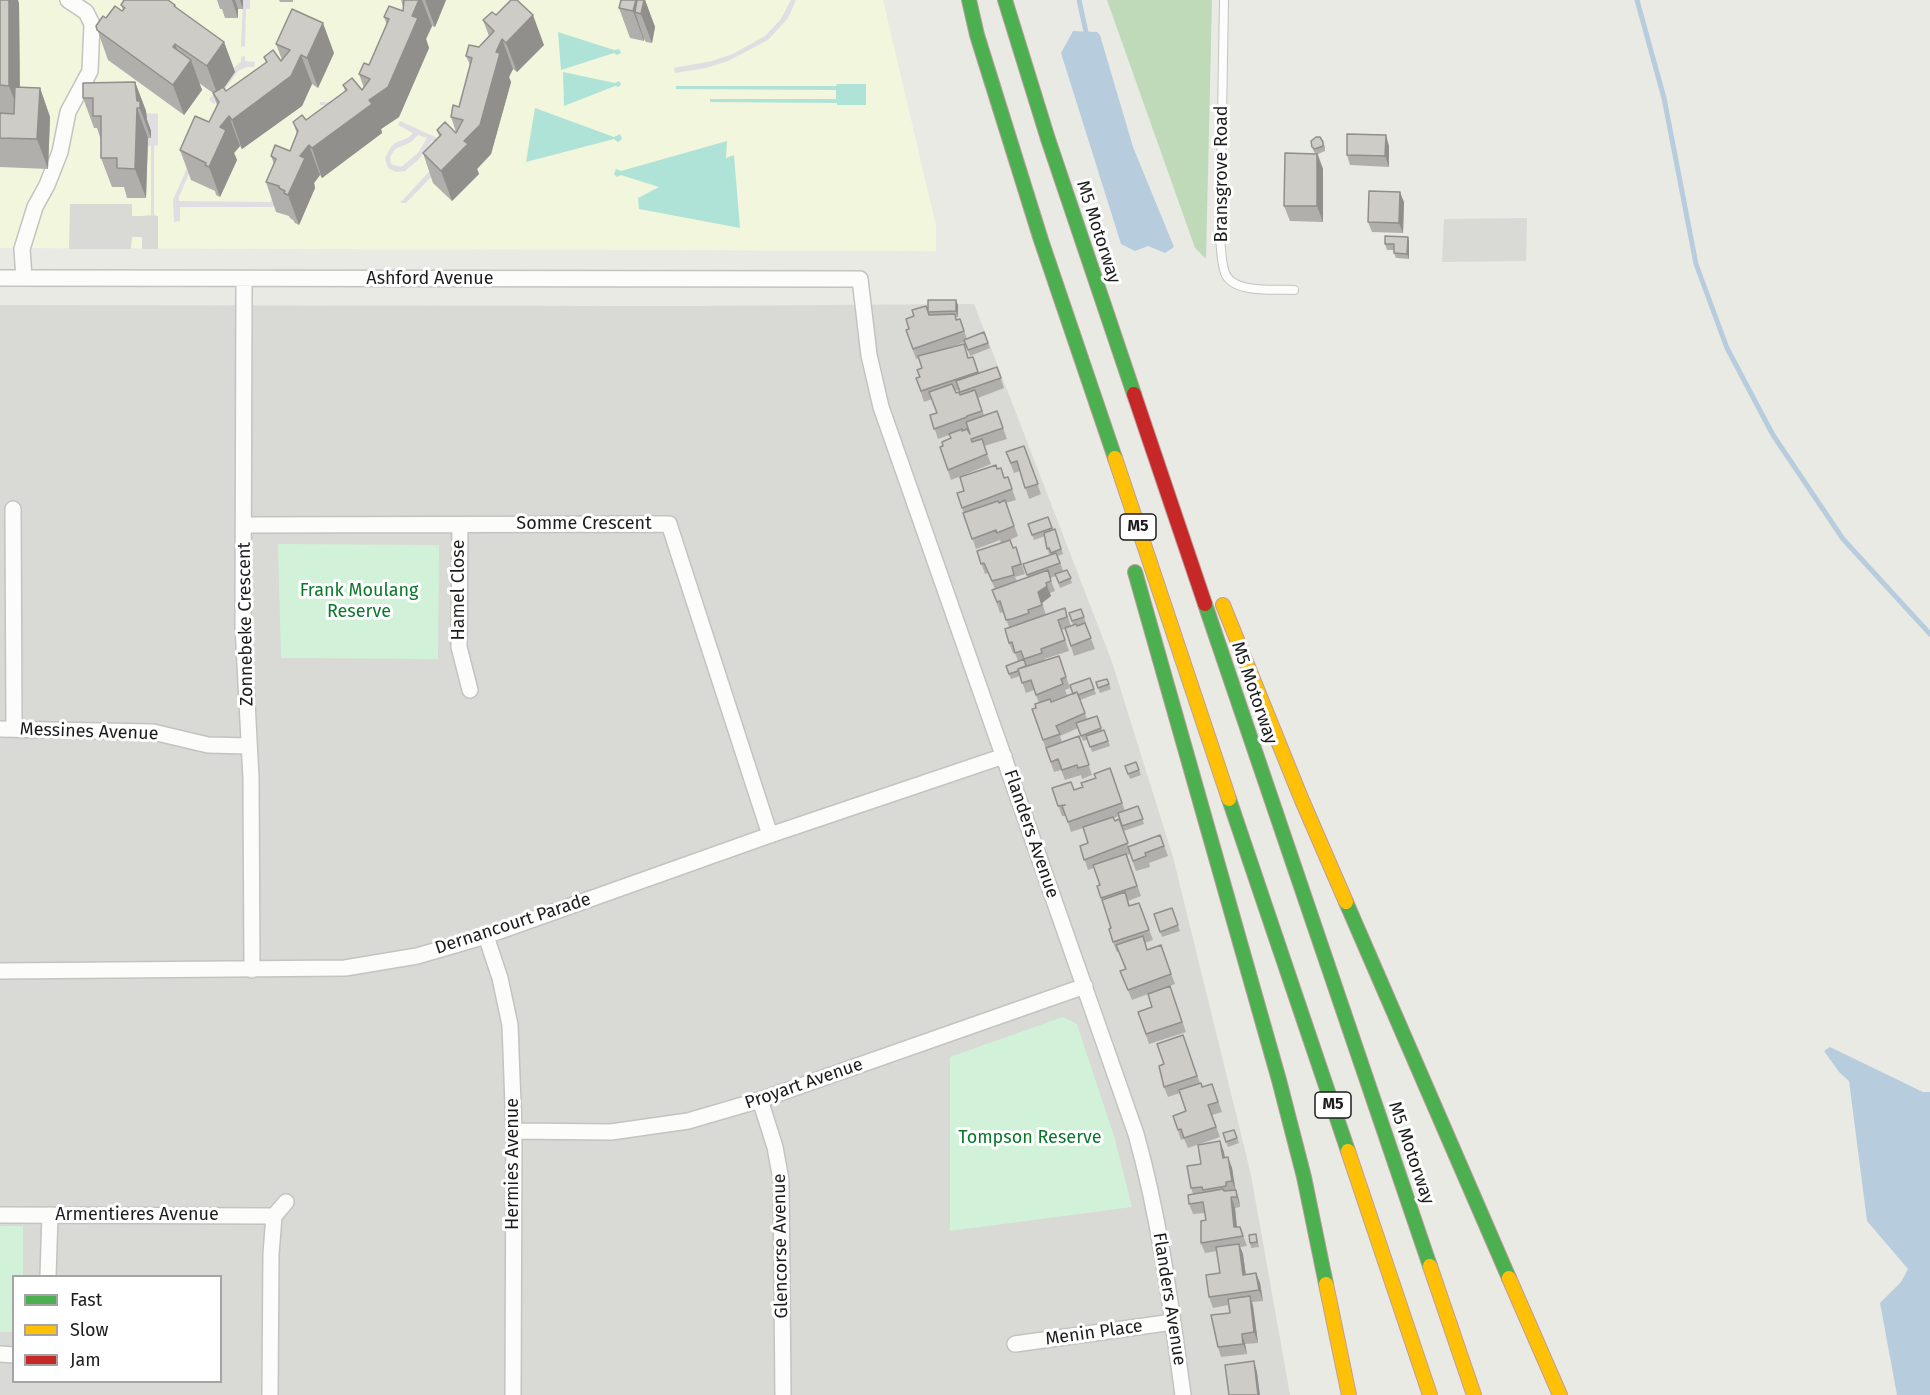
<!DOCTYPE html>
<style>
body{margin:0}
#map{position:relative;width:1930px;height:1395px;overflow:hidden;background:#eaeae4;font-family:"Fira Sans",sans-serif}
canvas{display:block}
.legend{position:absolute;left:12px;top:1275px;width:210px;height:108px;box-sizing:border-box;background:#fff;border:2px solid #a4a4a4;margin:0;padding:8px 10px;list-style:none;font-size:18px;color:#1c1c1c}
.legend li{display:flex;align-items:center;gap:12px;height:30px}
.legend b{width:30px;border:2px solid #a4a4a4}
</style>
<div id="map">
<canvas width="1930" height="1395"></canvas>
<ul class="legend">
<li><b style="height:8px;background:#4caf50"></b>Fast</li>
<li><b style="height:8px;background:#ffc107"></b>Slow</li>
<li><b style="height:8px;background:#c62828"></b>Jam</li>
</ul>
</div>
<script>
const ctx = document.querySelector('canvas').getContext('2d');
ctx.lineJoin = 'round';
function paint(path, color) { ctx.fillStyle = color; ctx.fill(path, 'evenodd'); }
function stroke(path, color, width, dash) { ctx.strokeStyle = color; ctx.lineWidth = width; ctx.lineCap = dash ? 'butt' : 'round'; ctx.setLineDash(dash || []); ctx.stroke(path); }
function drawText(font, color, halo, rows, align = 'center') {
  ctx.font = font + ' "Fira Sans",sans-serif'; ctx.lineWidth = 6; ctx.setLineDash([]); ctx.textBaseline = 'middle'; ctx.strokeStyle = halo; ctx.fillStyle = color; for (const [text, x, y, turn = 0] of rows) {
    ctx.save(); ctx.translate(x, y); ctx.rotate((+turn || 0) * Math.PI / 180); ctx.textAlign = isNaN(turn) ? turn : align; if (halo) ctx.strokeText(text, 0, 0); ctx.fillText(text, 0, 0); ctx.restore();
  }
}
const residential = new Path2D(`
 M974,304l138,358 61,195 78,318 39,220h-1290v-1090l681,1zM14,1276h206v106h-206z`);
const education = new Path2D(`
 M0,0h883l53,226v25l-936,-3z`);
const forest = new Path2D(`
 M1107,0h105l-6,259 -11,-11z`);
const park = new Path2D(`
 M278,544l161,1 -1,114 -157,-1z
 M1063,1017l14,7 37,112 18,71 -182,24v-174z
 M0,1226h23v50h-9l-1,56h-13z`);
const pitch = new Path2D(`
 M558,32l56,18 5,-1 2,4 -4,2 -3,-2 -53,17z
 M563,72l52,11 4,-2 2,3 -2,3 -4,-1 -51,20z
 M837,84h29v21h-29v-2l-127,-1v-3h126v-9l-160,-1v-3h160z
 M535,108l79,29 6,-3 2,5 -4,3 -4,-3 -88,23z
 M727,141l-1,17 8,-3 6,73 -101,-19 -1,-11 21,-11 -38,-12 -4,2 -3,-3 2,-5 5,2z`);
const parking = new Path2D(`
 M70,204h62v12h26v33h-16v-12h-10l-1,12h-62z
 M1527,218l-1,43 -84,1 2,-43z`);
const plaza = new Path2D(`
 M243,0h7v9h-4l-1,37 -4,1z
 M791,0h5l-8,18 -20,22 -40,21 -22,7 -31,5 -1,-5 38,-7 21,-7 32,-18 16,-17z
 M245,56v5l10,1 -1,5h-7l-8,3 -25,34 -5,-4 21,-29 11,-9v-5z
 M320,102l41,1 7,4 -76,56 -19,44h-93v14l-6,1 -1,-22 29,-66 3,2 -26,61v4l92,1 19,-44 69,-51 -39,-2z
 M146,113l12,1v31l-4,1v69l3,1h-16l10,-1v-69h-4l-1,19z
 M400,121l53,24h9l-56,58h-6l50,-54 -18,-8 -13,18 -14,12 -9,1 -8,-4 -3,-10 6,-11 6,-5 11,-4 5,-5 -15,-8zM418,135l9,3 -9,15 -17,14 -10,-3 -1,-7 5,-8 16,-7z`);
const water = new Path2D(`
 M1073,31l24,1 3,3 33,112 41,100 -9,6 -17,-7 -13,5 -14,-7 -60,-191z
 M1830,1047l93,45h7v303h-33l-17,-92 21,-21 7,-13 -41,-48 -18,-140 -10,-9 -15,-21z`);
const stream = new Path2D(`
 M1079,0l7,32
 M1637,0l27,98 32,166 31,84 46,87 70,104 87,95`);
const lane = new Path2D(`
 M1224,0l-4,236c1,12 1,25 5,37 8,21 50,16 69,17`);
const street = new Path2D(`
 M0,278l860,1 9,76 12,52 255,727c24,86 35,173 47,261
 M24,278l-2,-29 13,-42 12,-22 13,-33 8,-40 22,-41 2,-47 -6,-12 -18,-12
 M244,279l-1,347 8,152 1,192
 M13,509l1,220
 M245,525l424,-1 101,311
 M460,525l-1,122 11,43
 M0,729l153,3 55,13 41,1
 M486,936l14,42 10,47 4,106 -1,264
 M0,971l345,-3 72,-12 69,-20 284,-101 234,-79
 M760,1100l15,47 6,33 2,215
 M514,1131l97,1 77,-11 72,-21 325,-114
 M0,1215l274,1
 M48,1276l2,-61
 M1015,1344l158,-22
 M0,1354l14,1
 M270,1395l1,-141 3,-38 12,-14`);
const fast = new Path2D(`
 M969,0l8,35 64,205 74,218
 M1005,0l43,139 86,255
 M1135,572l144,508 25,97 22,107
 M1205,604l225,662
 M1229,799l119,352
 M1346,902l163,376`);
const slow = new Path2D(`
 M1115,458l114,341
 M1223,605l78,193 45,104
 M1348,1151l82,244
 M1430,1266l44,129
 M1509,1278l51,117
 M1326,1284l23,111`);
const jam = new Path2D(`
 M1134,394l71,210`);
const wall = new Path2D(`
 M0,0h18l1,4 1,83 20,1 10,29 -2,52 -48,-2z
 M217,0h26v9h-5v9h-13l-3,-9h-2z
 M279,0h14v2h-13z
 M401,0h45l-11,27 -3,-1 -6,13 3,9 -30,69 -18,12 1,4 -60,45 -2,-3 -6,8 1,5 -16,37 -4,-2 -2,-3 -3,-2 -1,-2 -13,-4 -10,-30 8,-18 -3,-8 19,-5 7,-17 -4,-12 13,-2 39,-29 -2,-6 19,5 2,-2 -5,-14 10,-9 18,-40 -3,-8 19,-6v-4z
 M645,0l10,27 -3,16 -6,-1 -2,-3v2l-14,-3 -11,-30z
 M121,5h54l1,3 48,34 11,30 -11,16 2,3 40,-29 -2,-5 17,4 1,-1 -6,-16 58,9 -16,35 -6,-4 -10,22 -60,43 -2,-3 -6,7 3,7 -17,37 -4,-2 -1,-4 -24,-11 -11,-30 29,-28 8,-17 -4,-12 -14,-10 3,7 -18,25 -76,-55 -12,-34 26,-15 1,-1z
 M496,15l48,30 -27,27 -4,-3 -4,8 2,5 -20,72 -14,15 2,5 -27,27 -19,-18 -10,-30 16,-17 -2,-6 19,2 -5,-15 8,-10 11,-42 -4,-9 13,-9 10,-11 -6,-16z
 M135,82l11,29 1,9 4,11v7h-3l-2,60h-19l-3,-11h-12l-11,-29v-18l-4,-12h-3l-11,-30z
 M1323,142l2,5v4l-7,3 5,15v53l-33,-1 -6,-15 32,-52 -2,-2 -2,-5z
 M1389,146v21l-39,-2 -3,-10z
 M1404,202l-1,31 -31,-1 -4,-10z
 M1408,237l1,5v17l-13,-1 -2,-5v-3h-7l-2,-6z
 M958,305v12h-2l1,3 3,-1 7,20 17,-7 6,16 -20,8 -5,-14 -23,8 27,8 4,-1 6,17 18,-7 7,21 -26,10 6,17 13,-4 10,28 -23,7 7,18 -40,16 -11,-33 3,-1 8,-8 -2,-3 -11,4 -8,-24 7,-2 -5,-14 -8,3 -8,-24 4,-1 2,-9 -3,-10 -3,1 -10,-29 3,-1 19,-17zM959,390l2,5h-1l-4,-2 -1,-2zM968,429l2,5 -8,-3z
 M1024,446l17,48 -12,5 -9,-28 -6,2 -8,-21z
 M997,469l7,9 4,-1 8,23 -10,3 12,33 -8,4 3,8 3,-1 9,27 -10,3 2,4 11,-4 -5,-13 28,-9v-2l-2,1 -4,-18 -11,4 -6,-16 20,-7 5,13 2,-1 8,25 -5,2 5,15 4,-1 5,13 -12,5 -4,-12 -6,2 5,13 -5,2 1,3 -9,7 4,12 19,-7 6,18 2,-1 -4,-12 12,-4 5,14 -9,3 8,-3 10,26 -21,7 -9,-27 -3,1 7,21 -25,8 1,1 14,-4 11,32 -5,2 2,5 -16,6v1l22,-8 17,-16 6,16 -16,6 7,19 10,-3 5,14h2l6,16 -18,6 -4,-13 -5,2 -5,-13 -18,8 2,6 17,-6 13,39 -10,4 -1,-4 -16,5 -4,-10 -7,2 -22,-63 4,-1 3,-5 -5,-13 -8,3 -6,-17 -9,3 -2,-5 9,-13 -3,-8h-2l-4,-10v-16l-6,-15 -3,1 -8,-23 3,-1 -7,-16 -3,1 -8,-23 24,-8 -1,-3 -24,9 -19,-56 7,-2z
 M1107,679l4,10 -11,4 -4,-11z
 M1136,762l5,13 -11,4 -5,-13z
 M1110,768l15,43 13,-5 6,18 -20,7 -5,-15 -5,2 1,3 4,-2 10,28 31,-12 8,21 -19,7 1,4 -14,4 -6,-17 -3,1 14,41 -13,5 2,5 9,-3 14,37 -8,3 3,7 13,-5 14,39 -16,6 11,-4 16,46 -37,12 -11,-32 14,-5 -4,-13 -16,6 -12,-29 5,-2 -6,-17h-2l-4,-10 -2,-14 -14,-42 3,-1 -6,-17 -6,2 -8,-24 8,-3 -5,-15 -12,4 -5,-16h-4l-10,-28 22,2 9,-3z
 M1172,908l8,23 -18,6 -8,-23z
 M1183,1035l17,48 2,4 10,-3 10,28 -10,3 8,22 -32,11 -4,-9 -3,1 -8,-24 13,-5 -6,-18 -12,4 -4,-10v-23z
 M1234,1130l5,13 -11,4 -5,-14z
 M1220,1141l5,17 7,10 3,22 4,10 1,7 -5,1 2,19h3l7,19 -7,1 3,7 3,21 10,-2 4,10 3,18 -11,1 1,4 5,37 -13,1 2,10 -26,3 -3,-10 12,-34 -2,-8 -15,3 -4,-11 11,-24 -3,-22 -12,2 -4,-10 5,-23 -1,-7 -12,1 -4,-10 4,-10 -2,-6 10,-24z
 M1256,1234l3,13 -8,1 -1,-5z`);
const shadedWall = new Path2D(`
 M9,0h9l1,4 1,111 -11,-29z
 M232,0h3l3,9v9z
 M240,0h3v9z
 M419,0h3l10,26 -6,13 3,9 -30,69 -18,12 1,4 -60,45 -10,-30 57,-48 43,-84z
 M425,0h21l-11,27z
 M636,0h9l10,27 -3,16 -11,-29 -6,-2 9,27v2l-11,-30z
 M533,15l11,30 -27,27 -11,-29z
 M323,23l11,30 -16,35 -11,-30z
 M502,39l11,30 -4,8 2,5 -20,72 -14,15 2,5 -27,27 -11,-30 23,-30 32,-89z
 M224,42l11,30 -17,24 -11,-30z
 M175,44l9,25 7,-9 11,30 -18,25 -11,-30v-38z
 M301,55l11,29 -10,22 -60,43 -10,-29z
 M135,82l11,29 1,9 4,11v7l-14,-37z
 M40,88l10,29 -2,52 -11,-30z
 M137,108l11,30 -2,60 -11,-29z
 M229,116l11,30 -6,7 3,7 -17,37 -11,-30 11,-40z
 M1386,135l3,11v21l-4,-11z
 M309,145l11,30 -6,8 1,5 -16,37 -11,-30 12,-39z
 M1317,154l6,15v53l-6,-16z
 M1400,192l4,10 -1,31 -4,-10z
 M1408,237l1,5v17l-2,-5z
 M956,300l2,5v12l-2,-6z
 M1047,586l4,10 -9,7 4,12 -8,-23z
 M1220,1141l4,11 3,17 -4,-11z
 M1228,1157l4,11 4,24 -4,-11z
 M1236,1190l3,10 1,7 -3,-10z
 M1231,1197l4,11 3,30 -4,-11z
 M1239,1244l4,10 4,31 -4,-10z
 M1256,1273l4,10 3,18 -4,-11z
 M1250,1296l3,10 5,37 -4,-11z
 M1242,1334l3,10 2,10 -4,-10z
 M1254,1361l3,11 3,23h-2z`);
const building = new Path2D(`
 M0,0h9v86l-9,-1z
 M124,0h44l7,5 -1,1 50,36 -17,24 -32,-22 -2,3 18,13 -18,25 -76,-55 -1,-4 7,-10 3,2 9,-12 7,5 3,-3 -4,-3z
 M404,0h15l-7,16 6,2 -30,69 -19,13 3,4 -60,44 -3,-3 -9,11 5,2 -17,37 -4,-2 1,-2 -6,-3v-2l-13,-4 10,-23 -5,-3 4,-11 15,6 8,-20 -5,-9 9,-7 4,5 41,-30 -4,-5 9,-7 10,12 8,-11 -11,-5 5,-11 5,2 20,-46 -5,-2 5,-11 14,5z
 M511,0h6l16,15 -27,28 -4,-4 -6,13 4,1 -20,72 -16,16 4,3 -27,27 -18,-18 18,-18 -4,-5 8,-8 11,11 7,-13 -12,-3 2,-12 6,2 13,-49 -6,-2 3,-11 10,2 15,-16 -11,-11 9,-8 4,3z
 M621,0h15l-3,11 -14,-3z
 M637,0h7l-3,14 -6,-2z
 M292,9l31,14 -16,35 -6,-3 -10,21 -59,44 -3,-4 -9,11 6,3 -17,37 -4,-2 1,-2 -26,-13 15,-34 14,6 10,-20 -6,-9 10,-6 3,4 41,-29 -3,-5 9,-7 8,11 9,-11 -14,-6z
 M135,82l2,19h3v7h-3l-2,61 -18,-1v-10h-16v-42h-8v-18h-10v-15z
 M15,87l25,1 -3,51 -37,-1v-25l14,1z
 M1347,134l39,1 -1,21 -38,-1z
 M1316,137h4l3,5v4l-8,3 -3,-2 -1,-6z
 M1285,153l32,1v52h-33z
 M1369,191l31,1 -1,31 -31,-1z
 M1385,236l23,1 -1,17 -13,-1v-9h-9z
 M928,300h28v11l-28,1z
 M926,306l3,9 26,-1 1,6 4,-1 4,12 -51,18 -7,-19 3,-1 -3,-10 8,-3 -2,-6z
 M984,332l4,11 -20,7 -4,-10z
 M964,344l4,14 5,-1 5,15 -57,19 -5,-13 4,-1 -3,-7 5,-2 -4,-12z
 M997,367l4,11 -41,14 -4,-11z
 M952,384l4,9 3,-1 1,3 15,-5 7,21 -15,5v1l-33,12 -4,-14 7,-2 -8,-21z
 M997,411l6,17 -32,11 1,3 10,-3 5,15 -39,16 -8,-23 3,-1 -1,-4 9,-4 -2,-4 13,-5v2l5,-2 3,5 -4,-12z
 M1024,446l14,38 -13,4 -8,-27 -6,2 -5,-11z
 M996,465l1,4 4,-1 3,10 4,-1 4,12 -50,19 -5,-15 7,-2 -4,-14z
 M1005,500l9,26 -17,7 -1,-3 -24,9 -9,-26 35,-12 1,2z
 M1048,517l4,11 -20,7 -4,-11z
 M1055,529l6,20 -10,4 -2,-5 -2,1 -3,-16z
 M1010,540l3,8 3,-1 5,17 -9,3 2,8 -22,6 -8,-18 -3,1 -4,-13z
 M1056,553l4,10 -33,12 -4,-11z
 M1048,570l3,11 -5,2 1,3 -9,6 4,13 -14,5 1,3 -17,6 -6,1 -6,-19 -3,1 -5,-12z
 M1067,570l4,8 -12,5 -4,-9z
 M1065,608l2,9 -9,3 7,20 -24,9 1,4 -18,6 -3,-8 -6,2 -3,-11 -3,1 -4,-14z
 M1081,609l3,8 -12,4 -3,-8z
 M1085,623l6,15 -20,8 -6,-18 11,-4 1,2z
 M1059,656l7,21 -5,2 2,5 -27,11 -5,-15 -9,3 -4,-14z
 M1024,659l2,7 -8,3v2l-9,3 -3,-8z
 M1090,678l4,11 -16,6 -1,-3 -4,2 -3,-9z
 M1107,679l2,5 -11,4 -2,-6z
 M1077,692l8,21 -29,13 4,8 -17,6 -11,-31 4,-1 -1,-4 15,-5 1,3z
 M1097,716l4,12 -20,8 -5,-13z
 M1104,730l4,11 -18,6 -4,-11z
 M1079,736l10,29 -11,3 -1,-3 -15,5 -4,-11 -7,3 -5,-14z
 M1136,762l3,8 -11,4 -3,-8z
 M1110,768l12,35 -54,19 -6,-16 3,-1 -7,1 -6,-18 19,-6 3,8 9,-3 -2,-4 15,-5 -2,-4z
 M1138,806l5,13 -21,7 -4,-13z
 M1113,817l2,4 4,-2 9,24 -44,17 -4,-14 8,-3 -5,-16z
 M1160,835l4,11 -19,7 1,3 -13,5 -5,-14z
 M1126,854l11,32 -36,12 -4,-12 3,-1 -7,-20z
 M1125,892l4,14 10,-3 10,27 -36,12 -4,-13 2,-1 -9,-28z
 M1172,908l6,17 -18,7 -6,-18z
 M1143,936l4,14 14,-5 10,29 -43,16 -8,-19 6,-2 -10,-24z
 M1170,986l12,36 -36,12 -8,-22 14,-5 -4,-13z
 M1183,1035l14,41 -33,11 -5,-21 5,-2 -7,-20z
 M1201,1083l1,4 10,-3 6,18 -10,3 8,22 -32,11 -3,-9 -3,1 -5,-14 13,-5 -7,-21z
 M1234,1130l3,8 -11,4 -3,-9z
 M1220,1141l3,17 5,-1 4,24 -6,1v4l-23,4 -1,-3 -11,1 -4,-22 14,-2 -3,-19z
 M1223,1189l1,2 12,-1 1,7h-6l3,30h6l3,9 -42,7v-22l5,-1 -3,-18 -14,2 -1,-9z
 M1256,1234l1,8 -7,1 -1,-8z
 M1239,1244l4,31 13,-2 3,17 -50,7 -3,-22 14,-2 -4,-26z
 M1250,1296l4,36 -12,2 1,10 -25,3 -7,-32 19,-2 -2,-14z
 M1254,1361l4,34h-29l-4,-30z`);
const shields = [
 [1138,527,36],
 [1333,1105,36]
];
const shieldNames = [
 ["M5",1138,527],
 ["M5",1333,1105]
];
const streetNames = [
 ["Bransgrove Road",1222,174,-90],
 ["M5 Motorway",1098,232,72],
 ["Ashford Avenue",430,279],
 ["Somme Crescent",584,524],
 ["Hamel Close",459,590,-90],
 ["Zonnebeke Crescent",246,624,-91],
 ["M5 Motorway",1254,693,71],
 ["Messines Avenue",89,732,2],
 ["Flanders Avenue",1031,834,71],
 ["Dernancourt Parade",513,924,-18],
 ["Proyart Avenue",804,1084,-19],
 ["M5 Motorway",1411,1153,71],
 ["Hermies Avenue",513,1164,-90],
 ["Armentieres Avenue",137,1215],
 ["Glencorse Avenue",781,1246,-91],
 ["Flanders Avenue",1169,1299,81],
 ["Menin Place",1094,1333,-8]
];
const parkNames = [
 ["Frank Moulang",359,591],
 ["Reserve",359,612],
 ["Tompson Reserve",1030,1138]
];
paint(residential, '#d9d9d5');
paint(education, '#f1f6dd');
paint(forest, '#bedab9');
paint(park, '#d1f2d8');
paint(pitch, '#afe3d7');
paint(parking, '#d9d9d6');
paint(plaza, '#e0dee3');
paint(water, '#b7cdde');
stroke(stream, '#b7cdde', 5);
stroke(lane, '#c3c3c0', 10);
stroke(street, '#c3c3c0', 18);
stroke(fast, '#bf9d9e', 16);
stroke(slow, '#bf9d9e', 16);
stroke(jam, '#bf9d9e', 16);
stroke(lane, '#fcfcfb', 8);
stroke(street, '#fcfcfb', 15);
stroke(fast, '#4caf50', 14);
stroke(slow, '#ffc107', 14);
stroke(jam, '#c62828', 14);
paint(wall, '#b0afab');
paint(shadedWall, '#908f8b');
paint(building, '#cdccc7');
stroke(building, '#908f8b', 1.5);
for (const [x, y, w] of shields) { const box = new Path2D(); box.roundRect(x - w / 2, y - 13, w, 26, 4.5); ctx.fillStyle = '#fff'; ctx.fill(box); stroke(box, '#1c1c1c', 1.5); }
drawText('bold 16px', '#1c1c1c', null, shieldNames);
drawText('18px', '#1c1c1c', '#fff', streetNames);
drawText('18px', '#0b782c', '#fff', parkNames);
</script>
